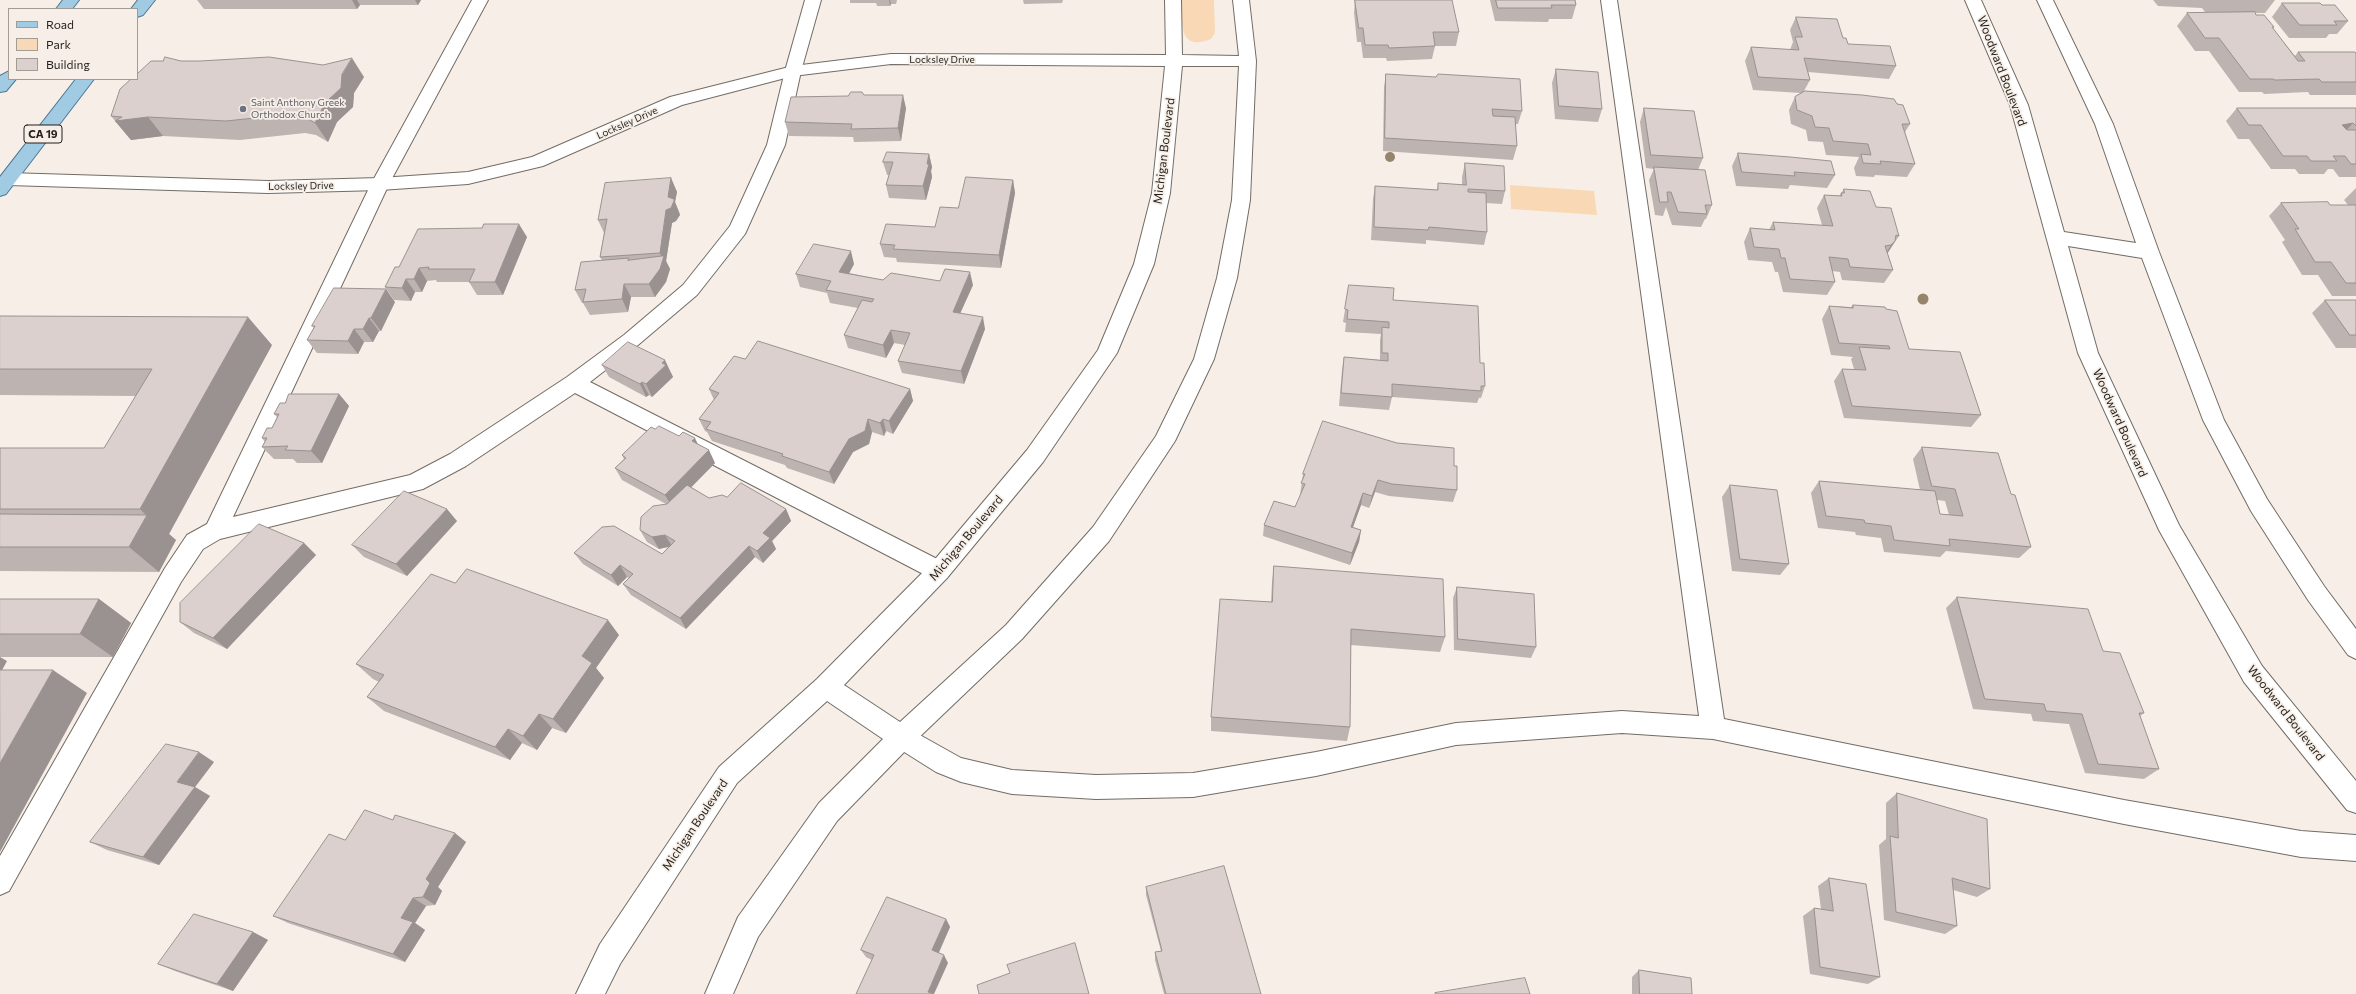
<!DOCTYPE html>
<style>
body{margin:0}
#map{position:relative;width:2356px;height:994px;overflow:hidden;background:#f7efe7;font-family:Commissioner,sans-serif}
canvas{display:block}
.legend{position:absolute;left:8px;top:8px;width:130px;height:72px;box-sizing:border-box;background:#f7efe7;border:1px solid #a29c96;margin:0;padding:5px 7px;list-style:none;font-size:12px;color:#221f1c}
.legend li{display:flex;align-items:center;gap:8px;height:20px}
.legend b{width:20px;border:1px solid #a29c96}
</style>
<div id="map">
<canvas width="2356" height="994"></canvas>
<ul class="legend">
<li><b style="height:5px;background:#a1cae3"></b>Road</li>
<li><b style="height:11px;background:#f9d9b5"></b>Park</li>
<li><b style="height:11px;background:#dcd0ce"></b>Building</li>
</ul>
</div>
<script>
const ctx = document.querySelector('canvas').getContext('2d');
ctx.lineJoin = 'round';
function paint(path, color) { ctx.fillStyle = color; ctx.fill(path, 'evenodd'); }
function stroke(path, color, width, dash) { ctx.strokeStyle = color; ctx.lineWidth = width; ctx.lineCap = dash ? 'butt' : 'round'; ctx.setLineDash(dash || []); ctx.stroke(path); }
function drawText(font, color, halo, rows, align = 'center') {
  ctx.font = font + ' Commissioner,sans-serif'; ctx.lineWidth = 3.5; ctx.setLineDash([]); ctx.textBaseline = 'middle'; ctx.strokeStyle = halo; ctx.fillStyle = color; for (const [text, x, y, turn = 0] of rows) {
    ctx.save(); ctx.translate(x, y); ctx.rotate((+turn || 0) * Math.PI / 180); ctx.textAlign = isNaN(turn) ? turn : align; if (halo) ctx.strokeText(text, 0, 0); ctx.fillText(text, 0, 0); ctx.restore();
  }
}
const green = new Path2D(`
 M1182,0h32l1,33 -4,6c-33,13 -29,-16 -29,-39z
 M1510,185l84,6 3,24 -86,-6z`);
const lane = new Path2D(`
 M472,0h16l-99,184 -156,333 177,-42 40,-21 117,-77 57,-42 59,-50 47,-59 37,-81 18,-74 20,-71h16l-20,71 -16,74 -40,89 -48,61 -59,50 -48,37 357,182 3,7 -3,7 -8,3 -8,-3 -356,-185 -109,73 -43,23 -203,50 -17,10 -22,33 -172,309 -9,4v-39l165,-288 22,-33 20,-11 164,-340z
 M1601,0h16l107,719 400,81 177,31 55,4v26l-55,-4 -177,-33 -411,-85 -91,-6 -166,12 -140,31 -123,21 -97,2 -84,-5 -51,-12 -25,-10 -43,-27 -3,-8 3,-8 9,-4 59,33 51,12 84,5 97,-2 123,-21 140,-29 166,-12 77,5z`);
const street = new Path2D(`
 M1165,0h16l1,55 57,1 -6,-56h16l7,61 -6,139 -13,78 -23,81 -39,82 -66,100 -87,98 -111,106 -74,76 -79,116 -25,57h-28l33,-77 81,-114 64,-64 -56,-38 -90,82 -117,181 -15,30h-29l24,-50 119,-177 98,-88 114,-115 96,-114 71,-100 36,-86 18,-71 13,-127 -274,-2 -98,12 -111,29 -139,61 -75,18 -88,6 -112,3 -260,-8 -8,-4 2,-6 6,-2 260,8 112,-3 88,-6 64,-15 138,-60 123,-31 98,-12 275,1zM1182,66h57l-7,134 -15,78 -23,81 -38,77 -63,91 -87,98 -106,97 -56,-37 103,-107 96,-116 74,-109 37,-89 16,-71z
 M1965,0h16l47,105 36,127 72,11 -41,-119 -58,-124h16l60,124 46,128 65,168 43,79 57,87 32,43v30l-8,-4 -40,-55 -57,-89 -48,-91 -61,-162 -74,-12 30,107 81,172 83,141 94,115v32l-9,-3 -103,-128 -85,-152 -81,-177 -68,-248z`);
const primary = new Path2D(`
 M63,0h16l-7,9h-16z
 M138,0h17l-12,15 -6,2v-8h-6z
 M9,71v8h7l-10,12 -6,1v-16z
 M76,79h18l-88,115 -6,2v-19z`);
const trees = [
 [1390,157,5],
 [1923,299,5.5]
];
const wall = new Path2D(`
 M197,0h224l-3,5h-58l-3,4h-153z
 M850,0h47l-1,4h-5l-1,2h-13l-1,-3h-26z
 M1023,0h40l-1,3 -38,1z
 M1355,0l104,32 -3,14h-21l-3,13 -45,2 -1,-3h-23l-2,-16h-4l-3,-29z
 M1490,0h85l1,5 -4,14h-23l-1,3 -53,-1z
 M2153,0h122l-10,13h-10l1,2 18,12 -1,2 22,27 3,-4 58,1v42h-46l-2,-3 -44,2 -2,-2h-23l-30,-41h-14l-18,-25 10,-13h52l-34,-1 -3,-4 -44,-2z
 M2282,3l40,2 26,16 -11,13h-8l-3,4h-37l-17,-21z
 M1796,17l47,21 5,6 48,22 -7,13 -81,-7 2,8 -6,11 93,13 13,20 -5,8 10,32 -8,13 -32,-2 -1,2 -18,-1 -2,-8 5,-11 -33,-2 -3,-13 -15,-1 -2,-11 -15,-6 -2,-14 6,-13 6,-4 -48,-3 -8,-29 6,-14 39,3 3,-8 -3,-12z
 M181,61l183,16 -10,16 -1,14 -16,15 -9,20 -12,-7 -11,-2 -65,7 -77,-4 -32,4 -20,-24z
 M1556,69l46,40 -4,13 -43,-3 -3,-36z
 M1386,74l136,37 -4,13h-3l2,22 -4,14 -130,-9 1,-64z
 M864,95l42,13 -5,33 -47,1 -1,-5 -64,-1 -4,-14 63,-26z
 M1644,108l59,50 -5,12 14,35 -6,14h-1l-4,8 -29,-2 -6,-18 -3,9 -8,-1 -6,-35 5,-11 -8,-1 -6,-46z
 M2237,108h119v69h-17l-6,-8h-5l-4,5h-25l-4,-5h-24l-22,-30h-11l-12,-18z
 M1738,153l97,22 -8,13 -37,-3 -2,4 -52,-3 -4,-20z
 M929,154l3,13 -1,4 1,6 -6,23 -37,-2 -3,-13 3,-10h-2l-4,-13z
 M1465,163l40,28 -3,13 -16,-1 1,29 -3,13 -58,-5v4l-55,-4 2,-41 2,-13 62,4 1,-7 24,2v-8z
 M671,178l6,14 -2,10 4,10 1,3 -4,6 -4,2 -6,38 4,8 -4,13 -11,15h-24l-3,15 -38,3 -7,-12h-1l-7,-13 27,-30 -2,-3 4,-24 -6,-13z
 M1013,180l2,13 -14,75 -104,-6 -1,-4 -12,-1 -4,-13 55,-17 23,-19z
 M2356,188v108h-24l-14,-21h-16l-20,-33 3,-2 -16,-24 12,-13 49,2h18l-4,-5z
 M1844,189l32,18 23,29 -12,18 6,16 -9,13 -42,-3 -2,-8 -8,-1 3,11 -8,13 -44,-3 -5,-20h-3l-3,-10 -24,-2 -4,-18 6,-14 19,2 4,-8 49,3 -5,-17 7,-13 15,1z
 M482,228l45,9 -24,58h-26l-8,-13h-32l-1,-2 -9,1 -5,11h-7l-4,9 -17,-1 -9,-13 14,-20z
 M854,264l-5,9 34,7 57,1 33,4 -13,28 25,16 -21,55 -62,-11 -4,-12 7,-16 -11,-2 -8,15 -38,-10 -4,-13 14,-27 -28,-5 -3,-10 -27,-6 -4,-13z
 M1349,285l44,15 87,63 5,23 -4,12h-2l-2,5 -85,-6 -3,13 -50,-4 3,-36 2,-13 36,3v-20l1,-6 -36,-2 1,-9 -3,-1z
 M2325,300h31v48h-20l-24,-35z
 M395,302l-14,29h-2l-6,11h-9l-6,12 -41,-1 -10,-13 7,-12 -2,-2z
 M1853,305l33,4 23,40 72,66 -10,12 -127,-9 -10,-37 8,-12h12l-3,-10 2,-2 -22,-2 -9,-36 7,-13 22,1z
 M0,316l272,29 -103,189 7,6 -17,32 -159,-1v-123h104l32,-52 -136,-1z
 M745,359l165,30 3,12 -20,33 -7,-3 -2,5 -12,-4 -3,12 -16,8 -19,32 -47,-16 -2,-3 -73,-24 -5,-9 -2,-1 -6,-12 15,-19 -5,-11z
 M602,365l69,8 2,4 -21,20 -3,-2 -3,2 -37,-20z
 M339,394l10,12 -27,57h-25l-4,-4h-19l-12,-12 3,-5 -3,-4 10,-10 5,-11 -3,-3 11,-11z
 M655,429l24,7 19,9 17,18 -24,24 18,11 18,-1 59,12 5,12 -19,20 4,8 -13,14 -8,-6 -69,72 -55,-34 -8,-11 6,-6 -2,-1 -9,9 -35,-22 -9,-11 88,1 6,-7 -9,2 -12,-7 -7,-12 26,-26 -44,-24 -7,-12 9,-9 -2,-4z
 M1922,447l89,47 20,53 -12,11 -73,-7 -6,6 -56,-5 -3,-14 -25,-3 -1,-3 -37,-4 -7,-35 8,-12 101,9 -7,-31zM1937,500l8,1 4,14 -9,-1z
 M1454,466l3,24 -4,12 -64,-6 -14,-4 -6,16 -8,-3 -8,22 8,3 -2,12 -9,23 -87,-29 1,-11 31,-18 6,-12h-1l3,-21z
 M1730,485l59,79 -9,11 -48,-4 -10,-74z
 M457,521l-50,55 -43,-19 -12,-12z
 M304,543l12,12 -89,94 -33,-16 -14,-11z
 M1274,566l171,71 -5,15 -89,-7 -1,82 -3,14 -136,-10v-14l60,-115 1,-20z
 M455,583l164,52 -23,33 8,10 -38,55 -14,-5 -15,22 -15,-7 -12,17 -126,-49 -17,-14 12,-15 -6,-3 -17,-15z
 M1457,587l79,60 -5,11 -77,-8 -1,-52z
 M1957,597l146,54 41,62 -4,3 19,53 -15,10 -59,-6 -16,-49 -36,-3 -2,-7 -58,-5 -27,-101z
 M0,599h99l32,24 -18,34h-113z
 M214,762l-19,25 15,9 -51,69 -52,-15 -17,-8z
 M1897,793l93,96 -13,8 -24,-7 4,36 -12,8 -61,-14 -5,-75 7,-6v-36z
 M393,820l73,22 -28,45 4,4 -7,14 -9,1 -11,17 10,7 -20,32 -117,-39 -15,-7z
 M1829,878l51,99 -12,7 -58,-10 -7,-58 11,-8 7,1 -3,-23z
 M1146,887l115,107h-97l-9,-34v-8l6,-1 -15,-56z
 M946,919l4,8 -11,26 9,10 -76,-3 -6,-3 -5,-7z
 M253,932l15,8 -35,51 -58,-20 -17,-7z
 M1639,970l53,24h-60v-17z`);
const shadedWall = new Path2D(`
 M352,0h5l3,5 -3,4z
 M415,0h6l-3,5z
 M889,0h1l1,4 -1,2z
 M352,58l12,19 -10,16 -1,14 -16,15 -9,20 -13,-19 10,-20z
 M903,95l3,13 -5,33 -3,-13z
 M148,117l15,19 -32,4 -16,-19z
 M2353,123l-12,13 1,-11z
 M929,154l3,13 -1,4 1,6 -6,23 -3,-14 4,-22z
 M671,178l6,14 -2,10 4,10 1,3 -4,6 -4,2 -6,38 4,8 -4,13 -11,15 -6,-13 14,-24 -3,-7z
 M1013,180l2,13 -14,75 -2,-13z
 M519,224l8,13 -24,58 -8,-13z
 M1895,241l-8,13 -4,4 8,-13z
 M851,251l3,13 -11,21 -4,-13z
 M419,268l8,13 -5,11 -8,-13z
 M970,272l3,13 -18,40 -2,-13z
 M406,279l9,13 -4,9 -9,-13z
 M624,284l7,13 -3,15 -6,-13z
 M386,289l9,13 -14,29 -10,-13z
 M248,317l24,28 -103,189 7,6 -17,32 -30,-25 18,-31 -7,-7z
 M983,317l2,12 -21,55 -3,-13z
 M369,318l10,13 -6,11 -10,-13z
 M354,329l10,13 -6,12 -10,-13z
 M891,330l3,13 -8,15 -3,-13z
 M665,360l8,17 -21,20 -6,-13z
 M642,382l7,13 -3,2 -6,-13z
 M910,389l3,12 -20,33 -4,-13z
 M339,394l10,12 -27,57 -11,-12z
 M868,419l4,13 -3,12 -16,8 -19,32 -5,-12 20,-33z
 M883,419l3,12 -2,5 -4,-13z
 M695,438l6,13 -9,-10z
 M709,450l6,13 -43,44 -7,-12z
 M1378,480l-3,12 -6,16 3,-12z
 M1363,493l-2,12 -12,33 2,-11z
 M447,509l10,12 -50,55 -11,-12z
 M786,509l5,12 -19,20 4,8 -13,14 -6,-12 6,-18z
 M1361,530l-2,12 -9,23 2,-12z
 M665,535l7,11 -13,3 -7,-12z
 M304,543l12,12 -89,94 -14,-11z
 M749,546l6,11 -69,72 -6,-11z
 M620,565l7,12 -9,9 -7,-11z
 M99,599l32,24 -18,34 -33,-23z
 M608,620l11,15 -23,33 8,10 -38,55 -13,-14 29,-63z
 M0,657l7,4 -7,13z
 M53,670l34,23 -87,159v-89z
 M539,714l13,14 -15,22 -14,-14z
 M508,729l14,14 -12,17 -15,-13z
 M199,752l15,10 -19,25 15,9 -51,69 -16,-8 34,-75z
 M455,833l11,9 -28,45 4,4 -7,14 -12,-8 3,-18z
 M413,898l13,8 -11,17 10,7 -20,32 -12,-8 8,-36z
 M946,919l4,8 -14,31 -4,-8z
 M253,932l15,8 -35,51 -16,-7z
 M944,955l4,8 -14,31 -6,-2z`);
const building = new Path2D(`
 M1355,0h97l7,32h-26l2,14 -46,2 -1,-3h-23l-2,-17h-4z
 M1496,0h79l1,5h-25l1,3h-54z
 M2282,3h38l2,2h13l13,16h-14l3,4h-37z
 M2255,12l1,3h8l10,12h-2l26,34h7l-7,-9h57l1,1v29h-34l-3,-3 -44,1 -2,-1h-23l-31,-41h-14l-18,-25z
 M1796,17l41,2 6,19h3l2,6 42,2 6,20 -92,-8 6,22 -52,-3 -7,-30 48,3 -4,-13h7z
 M165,57l16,4h19l69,-4 54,8 29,-7 -10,16 -1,14 -16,15 -10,20 -12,-7 -11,-2 -66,7 -78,-4 -33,4 7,-4 -11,-1 9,-27 11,-10h6v-5l14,-13h12z
 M1556,69l42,3 4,37 -43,-3z
 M1386,74l50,3 2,-3 82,5 2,32 -30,-2 1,7 22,1 2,29 -132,-8z
 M1805,91l57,4 32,4 3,5 6,1 7,19h-8l13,40 -35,-3 1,3 -18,-1 -2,-9 10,1 -3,-11 -35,-3 -4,-13 -14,-1 -3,-11 -15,-6 -2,-13z
 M851,92h11l2,3h39l-5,33 -47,1 1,-5 -67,-2 6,-25 57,-1z
 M1644,108l50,3 9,47 -52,-3z
 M2237,108h119v18l-3,-3 -11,2 5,5h9v34h-5l-6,-8h-12l4,5h-26l-4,-5h-24l-22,-31h-12z
 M887,152l42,2 -2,10h2l-6,22 -37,-1 7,-23h-10z
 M1738,153l52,4 41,4 4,14 -41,-3 1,4 -53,-4z
 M1465,163l39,3 1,25 -37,-2v3l18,1 1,39 -58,-5 -1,3 -54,-3 1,-41 63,4v-7l28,2z
 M1654,167l51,3 7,35h-7l2,9 -29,-2 -7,-20h-4l1,10h-8z
 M966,177l47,3 -14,75 -106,-6 2,-4 -15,-1 6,-20 49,3 5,-20 18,1z
 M671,178l-3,19 6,2v2l-3,7 -5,2 -6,43 -60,4 7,-38 -9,1 7,-37z
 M1844,189l26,2 6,16 15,1 8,28 -3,-1 -1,6 -4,4 -6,1 8,24 -43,-3 -2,-8 -19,-2 6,25 -45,-3 -5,-21h-4l-2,-9 -25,-2 -4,-19 25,2 -2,-8 60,4 -9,-31 18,1 -1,-3h3z
 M2328,202l2,3h26v78h-10l-15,-21h-16l-20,-33h4l-18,-26z
 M484,224h35l-24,58h-26l6,-13h-47l1,-2 -10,1 -5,11h-8l-4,9 -17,-1 10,-20h4l19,-38 64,-1z
 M814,244l37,7 -12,21 44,8 8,-7 49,8 5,-12 25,3 -17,40 30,5 -22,54 -63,-10 12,-28 -19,-3 -8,15 -39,-10 18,-35 10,2 2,-3 -48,-9 5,-9 -35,-7z
 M664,256l-4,13 -11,15h-25l-2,15 -39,3 3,-13 -11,1 6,-28 48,-4 -1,2z
 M1349,285l45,3 -1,12 85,6 2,57h4l1,23h-4v5l-89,-7v13l-51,-4 3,-36 44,4v-8h-6v-26l7,1v-6l-42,-3 1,-9 -3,-1z
 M334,288l52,1 -15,29h-2l-6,11h-9l-6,12 -41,-1 8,-14h-3z
 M2325,300h31v35h-6z
 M1853,305l32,2 1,2 11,2 12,38 51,3 21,63 -129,-9 -10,-37 24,1 -7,-23 31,2 -1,-3 -50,-3 -10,-37 24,2z
 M0,316l248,1 -108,192h-140v-61h104l48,-79h-152z
 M758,341l152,48 -21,32 -6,-2 -3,4 -12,-4 -3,12 -16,8 -20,33 -47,-16 1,-2 -77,-25 5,-7 -12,-3 20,-26 -10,-4 25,-33 11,3z
 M628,342l37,18 -3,3 4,2 -20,19 -4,-2 -2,2 -38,-19z
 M289,394h50l-28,57 -26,-1 3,-4 -26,1 5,-9h-5l5,-10h5l7,-14h-5l6,-11h5z
 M1323,421l74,22 57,5v18h3v24l-65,-6 -14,-4 -6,16 -9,-3 -12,34 10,3 -9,23 -88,-28 10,-24 21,6 10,-23 -4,-1 4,-9h-2z
 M659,426l20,10 4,-4 12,6 -3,3 17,9 -44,45 -50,-27 11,-10 -4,-3 29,-28 4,2z
 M1922,447l76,6 13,41 4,1 16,52 -82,-8 1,7 -56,-6 -3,-14 -26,-3 -1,-3 -38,-4 -7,-35 116,10 5,23 23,2 -8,-27 -23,-3z
 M741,483l45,26 -23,24 7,5 -13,13 -8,-5 -69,72 -57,-34 10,-10 -13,-9 -9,10 -37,-22 28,-26 12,-1 48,28 13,-13 -10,-6 -13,2 -12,-7 1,-13 12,-11 14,-2 20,-19 22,13 13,-3 5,2z
 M1730,485l47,5 12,74 -49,-5z
 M404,491l43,18 -51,55 -44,-19z
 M0,514l147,1 -18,32h-129z
 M259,524l45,19 -91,95 -33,-16v-19z
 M1274,566l169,13 2,58 -94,-8 -1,98 -139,-10 9,-118 52,3z
 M467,569l141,51 -26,36 10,7 -39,56 -14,-5 -16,22 -15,-7 -13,18 -128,-50 17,-22 -28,-11 75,-90 24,9z
 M1457,587l77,7 2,53 -78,-8z
 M1957,597l131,12 15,42 17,2 24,60h-5l20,56 -61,-5 -16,-50 -36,-3 -2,-7 -59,-5z
 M0,599h99l-19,35h-80z
 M0,670h53l-53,93z
 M166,744l33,8 -22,30 18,5 -52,70 -53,-15z
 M1897,793l90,26 3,70 -38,-11 5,48 -61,-14 -6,-76 8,2z
 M365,810l28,10 2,-5 60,18 -29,46 4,4 -7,14 -10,1 -12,20 12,4 -20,32 -120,-38 56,-82 16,6z
 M1224,866l37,128h-95l-11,-42 7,-1 -16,-64z
 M1829,878l37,6 14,93 -60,-10 -6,-59 19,3z
 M887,897l59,22 -14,31 12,5 -16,37 6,2h-78l18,-39 -13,-5z
 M194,914l59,18 -36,52 -59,-20z
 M1075,943l14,51h-110l-2,-9 33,-12 -3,-8z
 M1639,970l52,8 1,16h-52z
 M1525,978l5,16h-95v-1z`);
const markers = [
 [243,109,4,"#6b7280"]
];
const farStreetnames = [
 ["Locksley Drive",942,60],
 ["Locksley Drive",627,123,-24],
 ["Locksley Drive",301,186,-1]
];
const farWorshipnames = [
 ["Saint Anthony Greek",251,103],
 ["Orthodox Church",251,115]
];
const shields = [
 [43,134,38]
];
const shieldNames = [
 ["CA 19",43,134]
];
const streetNames = [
 ["Woodward Boulevard",2002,71,69],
 ["Michigan Boulevard",1164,151,-83],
 ["Woodward Boulevard",2120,423,66],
 ["Michigan Boulevard",966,538,-50],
 ["Woodward Boulevard",2286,713,52],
 ["Michigan Boulevard",695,825,-56]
];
paint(green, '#f9d9b5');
stroke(lane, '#726c65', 2);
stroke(street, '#726c65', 2);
stroke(primary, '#4c7792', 2);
paint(lane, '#fff');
paint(street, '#fff');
paint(primary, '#a1cae3');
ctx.fillStyle = '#97846c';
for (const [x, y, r] of trees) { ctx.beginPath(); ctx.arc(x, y, r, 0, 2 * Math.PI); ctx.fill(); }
paint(wall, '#bdb3b1');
paint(shadedWall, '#9a9290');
paint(building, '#dcd0ce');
stroke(building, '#9a9290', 1);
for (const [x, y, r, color] of markers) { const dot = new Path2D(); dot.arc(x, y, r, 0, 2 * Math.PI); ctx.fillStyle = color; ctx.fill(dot); stroke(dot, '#f7efe7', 1.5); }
drawText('10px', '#221f1c', '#f7efe7', farStreetnames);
drawText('10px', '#5b616d', '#f7efe7', farWorshipnames, 'left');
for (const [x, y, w] of shields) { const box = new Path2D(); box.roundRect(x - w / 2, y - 9, w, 18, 3); ctx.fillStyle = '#f7efe7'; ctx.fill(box); stroke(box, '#221f1c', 1); }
drawText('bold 11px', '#221f1c', null, shieldNames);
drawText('12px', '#221f1c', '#f7efe7', streetNames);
</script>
